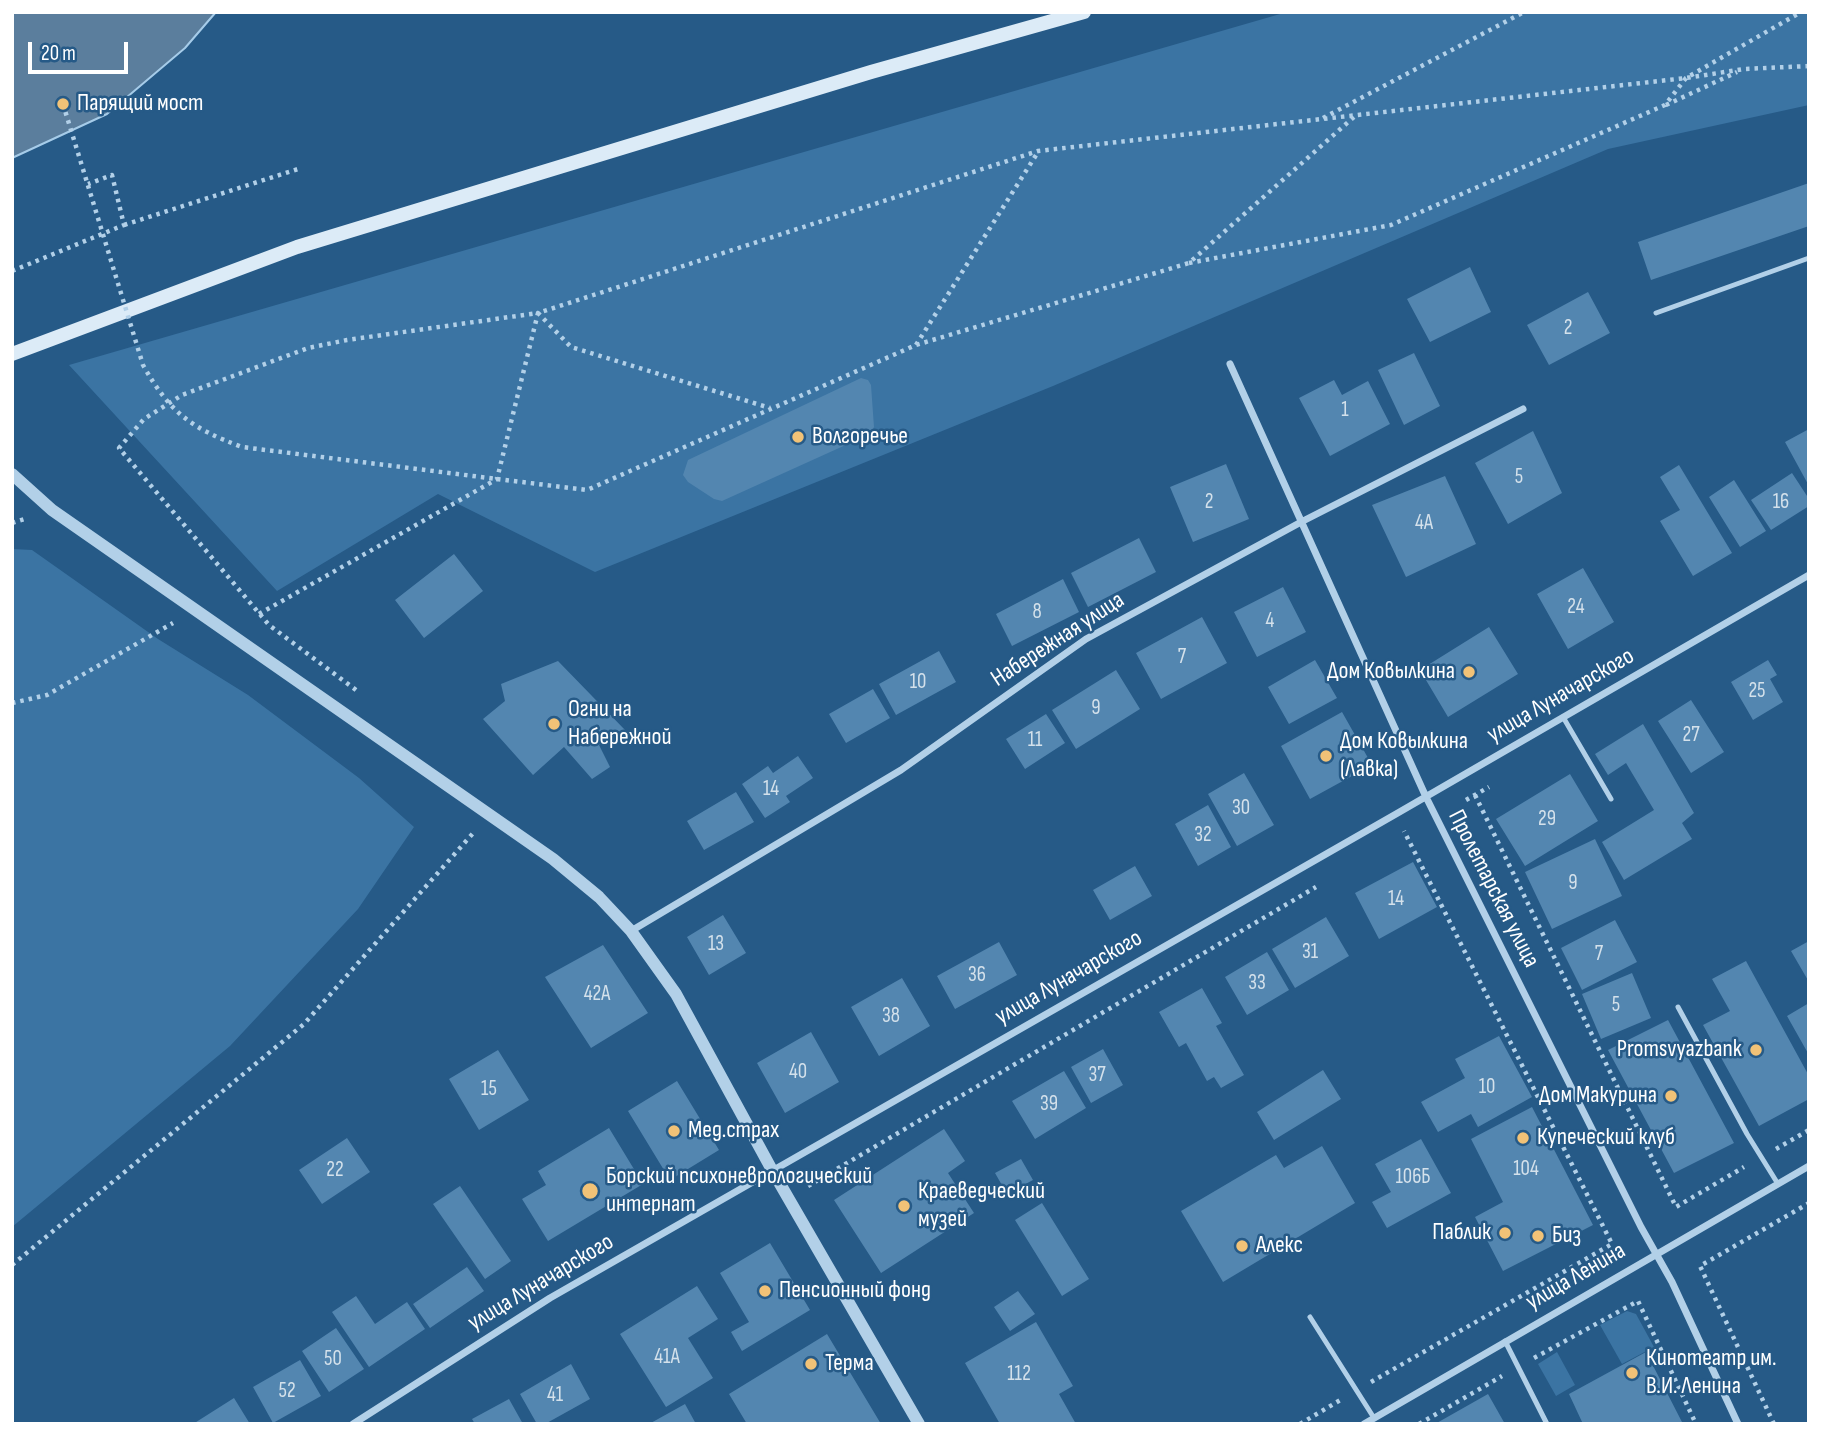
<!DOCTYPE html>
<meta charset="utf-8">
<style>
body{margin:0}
#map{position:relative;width:1821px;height:1436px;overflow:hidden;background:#265a87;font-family:"Sofia Sans Condensed",sans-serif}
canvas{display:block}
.frame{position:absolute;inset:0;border:14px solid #fff;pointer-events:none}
.scale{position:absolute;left:28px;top:42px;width:100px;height:32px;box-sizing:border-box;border:4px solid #fff;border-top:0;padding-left:9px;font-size:21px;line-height:24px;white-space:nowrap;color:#fff;-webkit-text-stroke:5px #265a87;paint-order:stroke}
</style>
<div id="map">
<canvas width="1821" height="1436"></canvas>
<div class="frame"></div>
<div class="scale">20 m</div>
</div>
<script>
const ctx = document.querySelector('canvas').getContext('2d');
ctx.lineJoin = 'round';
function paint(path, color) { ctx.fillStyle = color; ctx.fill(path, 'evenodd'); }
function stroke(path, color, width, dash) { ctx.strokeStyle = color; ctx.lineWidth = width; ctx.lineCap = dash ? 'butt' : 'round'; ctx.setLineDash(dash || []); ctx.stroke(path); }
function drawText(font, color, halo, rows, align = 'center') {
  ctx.font = font + ' "Sofia Sans Condensed",sans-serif'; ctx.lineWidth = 5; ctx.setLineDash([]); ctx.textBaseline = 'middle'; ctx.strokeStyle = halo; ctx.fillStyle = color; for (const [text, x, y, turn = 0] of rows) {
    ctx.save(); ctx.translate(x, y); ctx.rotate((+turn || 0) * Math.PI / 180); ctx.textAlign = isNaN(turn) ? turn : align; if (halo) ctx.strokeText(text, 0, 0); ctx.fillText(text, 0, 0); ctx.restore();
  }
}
const green = new Path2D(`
 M1287,12h522v93l-201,44 -555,237 -458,186 -157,-78 -161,97 -208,-226z
 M12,549l20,1 126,89 90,56 111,83 55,49 -56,82 -128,137 -218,181z
 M1627,1311l9,3 18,33 -32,17 -22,-39z
 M1557,1352l18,33 -19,11 -18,-32z`);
const water = new Path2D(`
 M12,12h204l-31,36 -78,66 -95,44z`);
const building = new Path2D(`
 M1809,183v43l-158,54 -13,-38z
 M1470,267l21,45 -61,30 -23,-43z
 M1588,292l22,41 -61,32 -22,-40z
 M1414,353l26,53 -36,19 -26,-55z
 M861,378l7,2 3,5 3,42 -4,7 -148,67 -8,-2 -26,-17 -5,-7 5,-15z
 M1334,380l8,15 26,-14 22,43 -60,32 -31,-58z
 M1809,429v57l-24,-44z
 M1533,431l29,62 -54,31 -33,-61z
 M1226,464l23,55 -56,23 -23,-55z
 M1679,465l53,88 -39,23 -33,-55 20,-11 -20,-33z
 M1792,473l17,26v7l-38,24 -20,-30z
 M1445,476l31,68 -70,33 -34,-72z
 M1734,480l32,51 -26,16 -31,-50z
 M1139,538l17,34 -68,35 -17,-34z
 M454,554l29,37 -59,47 -29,-38z
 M1583,568l31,54 -46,27 -31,-55z
 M1063,579l16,33 -67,34 -16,-32z
 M1283,587l23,45 -49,25 -23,-45z
 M1202,617l25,46 -66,36 -25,-46z
 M1489,627l29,47 -70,43 -28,-47z
 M939,651l17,31 -60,33 -17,-31z
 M1315,660l22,38 -48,26 -21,-37z
 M1768,660l9,15 -7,4 13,23 -30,18 -22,-38z
 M558,661l67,69 -26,15 11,22 -18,12 -28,-32 -31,28 -50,-56 22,-18 -4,-17z
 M1116,670l24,39 -64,40 -24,-39z
 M873,689l17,29 -44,25 -17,-29z
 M1691,700l33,52 -33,21 -33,-52z
 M1342,712l30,53 -62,34 -29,-53z
 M1046,714l19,29 -40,26 -19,-30z
 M1643,724l51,89 -12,10 10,16 -68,41 -22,-38 52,-32 -28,-47 -18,12 -13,-21z
 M798,756l15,22 -27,18 4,6 -25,16 -23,-34 26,-18 5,7z
 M1244,773l30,52 -37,21 -29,-52z
 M1570,774l28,47 -73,45 -29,-47z
 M736,792l18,30 -50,28 -17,-29z
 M1208,805l23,42 -33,19 -23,-42z
 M1595,839l27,57 -70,33 -27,-57z
 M1413,862l24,45 -58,32 -24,-46z
 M1135,866l17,30 -42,24 -17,-30z
 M723,915l23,38 -37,22 -22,-38z
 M1326,917l23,39 -54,32 -23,-39z
 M1615,920l22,42 -55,28 -21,-42z
 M1809,941v41l-18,-31z
 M999,942l18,33 -62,34 -18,-33z
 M603,945l45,68 -57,35 -46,-71z
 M1267,952l22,38 -42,25 -22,-38z
 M1746,961l63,115v23l-50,27 -56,-101 27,-14 -18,-32z
 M1632,973l19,45 -50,21 -19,-45z
 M902,978l28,48 -51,30 -28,-49z
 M1202,988l20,35 -6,3 28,49 -23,13 -7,-11 -7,4 -21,-38 -7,4 -20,-35z
 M1809,1003v52l-22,-39z
 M1668,1020l66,123 -60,30 -66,-123z
 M811,1032l28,50 -54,31 -28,-50z
 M1499,1036l33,61 -54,30 -7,-13 -33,18 -17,-30 44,-24 -10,-19z
 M1103,1049l20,36 -32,18 -20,-36z
 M498,1050l31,50 -50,30 -30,-51z
 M1323,1070l18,29 -67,41 -17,-28z
 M1064,1071l22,37 -51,31 -23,-38z
 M677,1081l42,69 -49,30 -42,-69z
 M1532,1107l61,118 -90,46 -28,-54 28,-15 -32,-63z
 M609,1128l34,56 -95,57 -26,-42 24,-14 -8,-14z
 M944,1129l21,32 -17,12 26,40 -93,60 -47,-73z
 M347,1138l23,34 -48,32 -23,-34z
 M1421,1139l30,54 -64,35 -15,-26 19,-10 -16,-28z
 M1322,1146l33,57 -132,79 -42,-71 95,-56 8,13z
 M1021,1159l12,21 -26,14 -12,-21z
 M460,1186l51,75 -26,18 -52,-75z
 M1042,1203l47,76 -27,17 -47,-76z
 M770,1243l40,67 -68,41 -11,-19 18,-10 -29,-49z
 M467,1267l17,24 -54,37 -17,-24z
 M697,1286l21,33 -30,19 25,40 -47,29 -46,-73z
 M1018,1291l17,23 -25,17 -16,-24z
 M356,1296l19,28 32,-22 18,27 -56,38 -37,-55z
 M1036,1322l37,64 -14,8 17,30h-76l-35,-61z
 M336,1328l28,41 -35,23 -27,-41z
 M827,1334l54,90h-134l-18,-30z
 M1646,1352l37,72h-100l-14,-30z
 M300,1360l21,36 -48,27 -20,-36z
 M571,1364l19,35 -45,25h-8l-17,-30z
 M1488,1394l17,30h-70z
 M234,1398l16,26h-57z
 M509,1399l14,25h-48l-3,-5z
 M685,1404l11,20h-47z`);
const path = new Path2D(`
 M1666,105l71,-33
 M1323,118l201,-106
 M124,225l174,-56
 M1189,263l202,-38 274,-120 21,-27 115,-66
 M12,271l112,-46 -12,-50 -24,9
 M916,345l122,-193
 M497,479l90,11 329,-145 273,-82 166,-147
 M12,523l16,-5
 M259,614l238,-135 41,-166 500,-162 648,-73 58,-9 65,-3
 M356,690l-87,-65 -150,-177 25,-29 38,-24 126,-47 39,-8 191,-27 33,34 199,61
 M12,703l35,-8 126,-72
 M1475,795l201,412 68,-40
 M1466,800l23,-13
 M1776,1149l33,-19
 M808,1186l508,-299
 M12,1265l292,-241 171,-193
 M1534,1358l104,-57 58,123
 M1371,1382l241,-138 -208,-413
 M1300,1424l42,-25
 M1419,1424l83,-48
 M1774,1424l-74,-158 109,-63`);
const service = new Path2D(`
 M1656,313l153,-55
 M1563,717l48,82
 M1678,1007l69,127 31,50
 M1310,1317l64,101
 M1505,1341l42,83`);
const minor = new Path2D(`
 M1230,364l196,433 215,430 31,55 66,142
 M631,931l270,-161 185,-131 217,-118 220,-112
 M353,1424l197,-126 846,-484 413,-239
 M1364,1424l445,-258`);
const tertiary = new Path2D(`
 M12,474l40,36 501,349 46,38 32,34 45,63 96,176 147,254`);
const secondary = new Path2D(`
 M12,354l285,-107 574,-175 213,-60`);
const pathBridge = new Path2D(`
 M63,104l80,261c27,48 48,63 99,82l255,32`);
const markers = [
 [63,104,7,"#f1c277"],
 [798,437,7,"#f1c277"],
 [1469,672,7,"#f1c277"],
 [554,724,7,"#f1c277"],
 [1326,756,7,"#f1c277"],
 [1756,1050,7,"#f1c277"],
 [1671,1096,7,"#f1c277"],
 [674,1131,7,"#f1c277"],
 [1523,1138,7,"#f1c277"],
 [590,1191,9,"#f1c277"],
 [904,1206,7,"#f1c277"],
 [1505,1233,7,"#f1c277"],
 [1538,1236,7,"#f1c277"],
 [1242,1246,7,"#f1c277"],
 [765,1291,7,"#f1c277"],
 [811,1364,7,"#f1c277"],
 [1632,1373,7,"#f1c277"]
];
const numberNames = [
 ["2",1568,329],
 ["1",1345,411],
 ["5",1519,478],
 ["2",1209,503],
 ["16",1781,503],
 ["4А",1424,524],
 ["24",1576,608],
 ["8",1037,613],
 ["4",1270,622],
 ["7",1182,658],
 ["10",918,683],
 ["25",1757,692],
 ["9",1096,709],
 ["27",1691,736],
 ["11",1035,741],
 ["14",771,790],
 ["30",1241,809],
 ["29",1547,820],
 ["32",1203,836],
 ["9",1573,884],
 ["14",1396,900],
 ["13",716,945],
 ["31",1310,953],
 ["7",1599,955],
 ["36",977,976],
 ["33",1257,984],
 ["42А",597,995],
 ["5",1616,1006],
 ["38",891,1017],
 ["40",798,1073],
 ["37",1097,1076],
 ["10",1487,1088],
 ["15",489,1090],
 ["39",1049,1105],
 ["104",1526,1170],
 ["22",335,1171],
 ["106Б",1413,1178],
 ["41А",667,1358],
 ["50",333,1360],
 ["112",1019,1375],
 ["52",287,1392],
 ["41",555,1396]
];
const poiNames = [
 ["Парящий мост",77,104],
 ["Волгоречье",812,437],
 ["Дом Ковылкина",1455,672,"right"],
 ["Огни на",568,710],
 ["Набережной",568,738],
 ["Дом Ковылкина",1340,742],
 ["(Лавка)",1340,770],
 ["Promsvyazbank",1742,1050,"right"],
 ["Дом Макурина",1657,1096,"right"],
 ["Мед.страх",688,1131],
 ["Купеческий клуб",1537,1138],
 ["Борский психоневрологический",606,1177],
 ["интернат",606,1205],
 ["Краеведческий",918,1192],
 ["музей",918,1220],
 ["Паблик",1491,1233,"right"],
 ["Биз",1552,1236],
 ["Алекс",1256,1246],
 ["Пенсионный фонд",779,1291],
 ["Кинотеатр им.",1646,1359],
 ["В.И. Ленина",1646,1387],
 ["Терма",825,1364]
];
const streetNames = [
 ["Набережная улица",1058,640,-33],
 ["улица Луначарского",1561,696,-30],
 ["Пролетарская улица",1493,889,63],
 ["улица Луначарского",1069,978,-30],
 ["улица Ленина",1576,1277,-30],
 ["улица Луначарского",541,1283,-31]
];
paint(green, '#3b74a3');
paint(water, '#5b7e9d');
stroke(water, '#a6cce9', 2);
paint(building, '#5386b0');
stroke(path, '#b2d0e8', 4.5, [3.5, 5]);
stroke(service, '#b2d0e8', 5);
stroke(minor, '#b2d0e8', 7);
stroke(tertiary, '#b2d0e8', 12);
stroke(secondary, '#dcebf7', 14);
stroke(pathBridge, '#b2d0e8', 4.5, [3.5, 5]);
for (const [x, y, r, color] of markers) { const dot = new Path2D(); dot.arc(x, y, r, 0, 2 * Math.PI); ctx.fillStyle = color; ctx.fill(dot); stroke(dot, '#265a87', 2.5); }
drawText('21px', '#d4e1eb', null, numberNames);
drawText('24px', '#fff', '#265a87', poiNames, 'left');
drawText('24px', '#fff', '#265a87', streetNames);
</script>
